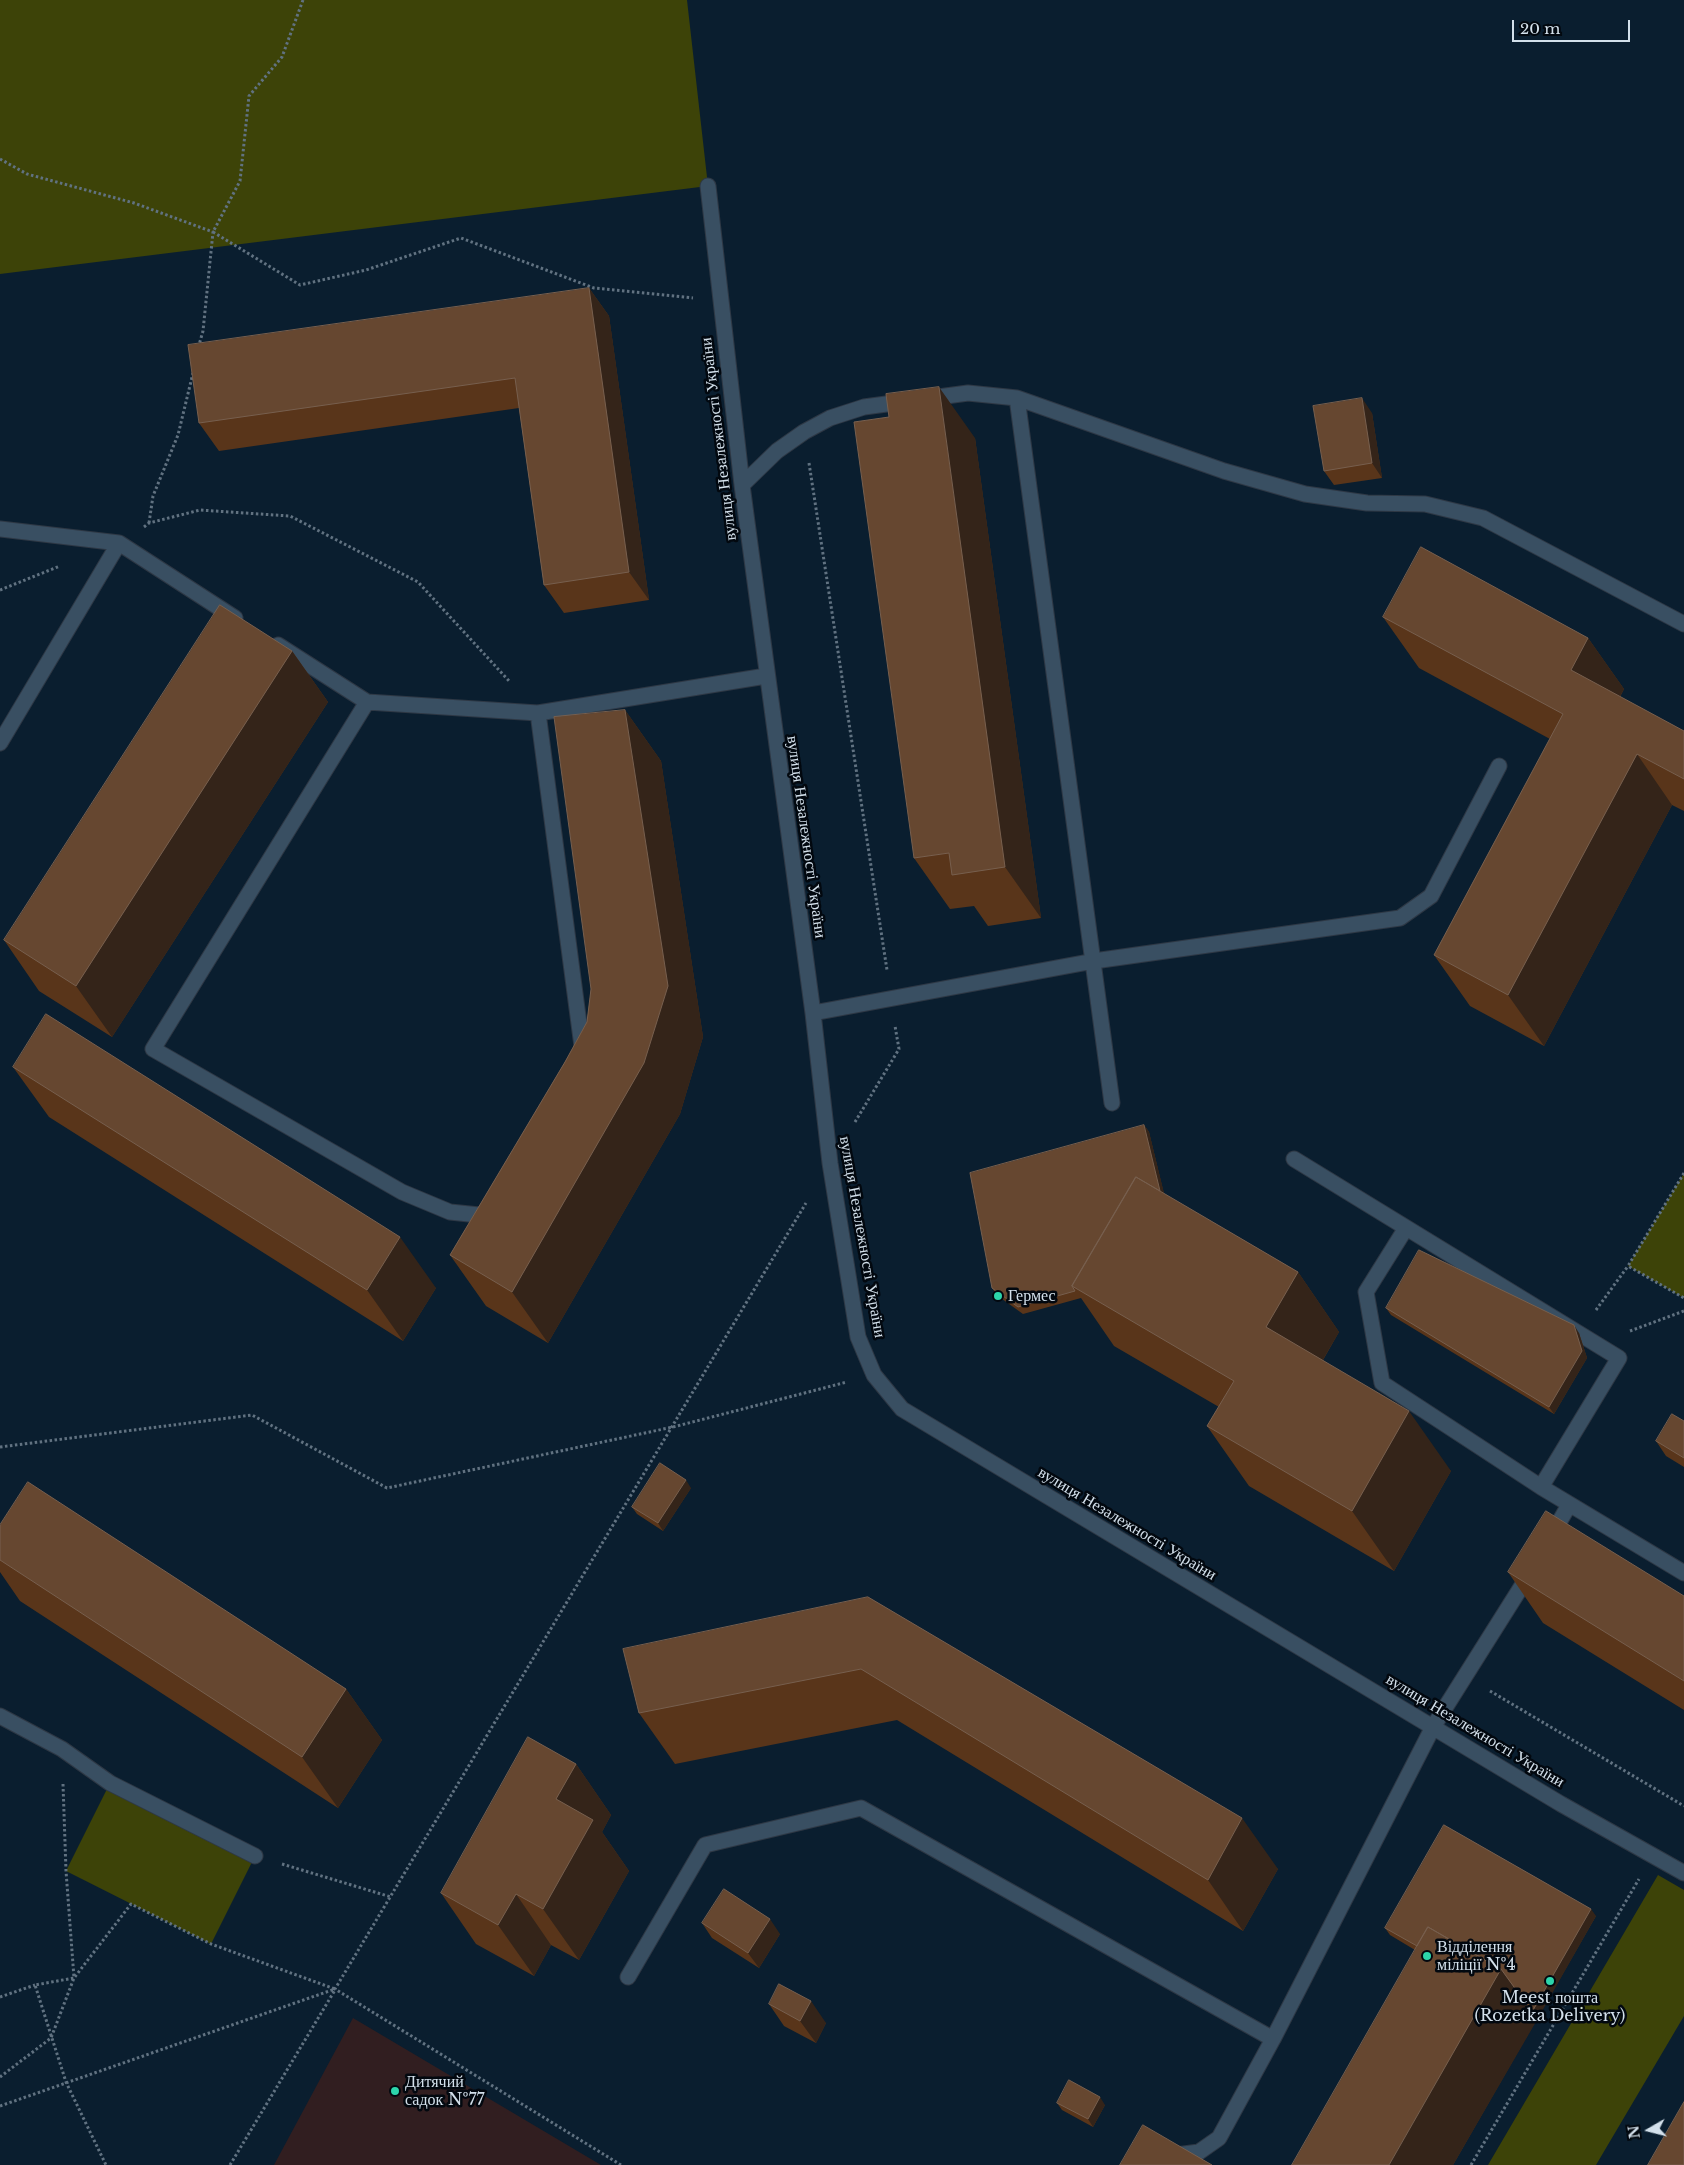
<!DOCTYPE html>
<meta charset="utf-8">
<style>
body{margin:0}
#map{position:relative;width:1684px;height:2165px;overflow:hidden;background:#0a1e2f;font-family:"Libre Baskerville",serif}
canvas{display:block}
.north{position:absolute;left:1624px;top:2105px;width:50px;height:50px;-webkit-text-stroke:4px #02080f;paint-order:stroke;rotate:262deg;font-size:14px;font-weight:700;line-height:20px;text-align:center;color:#d3e0eb}
.north::after{content:'';display:block;margin:auto;width:18px;height:22px;background:#d3e0eb;clip-path:polygon(50% 0,100% 100%,50% 72%,0 100%)}
.scale{position:absolute;left:1512px;top:20px;width:118px;height:22px;box-sizing:border-box;border:2px solid #d3e0eb;border-top:0;padding-left:6px;font-size:15px;line-height:18px;white-space:nowrap;color:#d3e0eb;-webkit-text-stroke:4px #02080f;paint-order:stroke}
</style>
<div id="map">
<canvas width="1684" height="2165"></canvas>
<div class="north">N</div>
<div class="scale">20 m</div>
</div>
<script>
const ctx = document.querySelector('canvas').getContext('2d');
ctx.lineJoin = 'round';
function paint(path, color) { ctx.fillStyle = color; ctx.fill(path, 'evenodd'); }
function stroke(path, color, width, dash) { ctx.strokeStyle = color; ctx.lineWidth = width; ctx.lineCap = dash ? 'butt' : 'round'; ctx.setLineDash(dash || []); ctx.stroke(path); }
function drawText(font, color, halo, rows, align = 'center') {
  ctx.font = font + ' "Libre Baskerville",serif'; ctx.lineWidth = 5; ctx.setLineDash([]); ctx.textBaseline = 'middle'; ctx.strokeStyle = halo; ctx.fillStyle = color; for (const [text, x, y, turn = 0] of rows) {
    ctx.save(); ctx.translate(x, y); ctx.rotate((+turn || 0) * Math.PI / 180); ctx.textAlign = isNaN(turn) ? turn : align; if (halo) ctx.strokeText(text, 0, 0); ctx.fillText(text, 0, 0); ctx.restore();
  }
}
const education = new Path2D(`
 M353,2018l248,147h-327z`);
const green = new Path2D(`
 M0,0h687l21,186 -708,88z
 M1684,1173v125l-56,-32z
 M110,1783l145,73 -44,88 -145,-73z
 M1658,1875l26,15v126l-88,149h-108z`);
const path = new Path2D(`
 M303,0l-21,57 -33,39 -9,85 -27,51 87,53 66,-15 95,-32 133,50 99,10
 M0,159l27,15 107,29 79,29 -10,99 -4,14
 M809,463l78,507
 M149,523l4,-27 25,-61 15,-62
 M144,527l5,-4 51,-13 90,6 128,66 92,100
 M0,590l60,-24
 M855,1122l44,-73 -4,-23
 M1684,1173l-56,93 56,32
 M1596,1310l32,-44
 M1630,1331l54,-20
 M0,1447l252,-32 135,73 286,-61 174,-45
 M1490,1691l194,115
 M63,1784l3,87 8,107 -39,7 31,97 40,83
 M282,1864l109,33
 M0,1997l35,-12
 M0,2077l51,-39 23,-60 57,-74 80,40 124,45
 M0,2106l335,-117
 M230,2165l105,-175
 M621,2165l-286,-176 471,-786
 M1471,2165l168,-286`);
const minor = new Path2D(`
 M708,186l34,299 71,528 17,150 28,174 16,38 28,34 659,395 123,69
 M1017,398l95,705
 M742,485l35,-34 27,-19 26,-14 34,-11 104,-14 49,5 207,73 81,23 62,9 58,1 58,14 201,106
 M0,529l119,14
 M278,645l89,57 -214,347 249,143 48,20 29,3 14,-6
 M367,702l171,11
 M0,743l119,-200 116,75
 M813,1013l281,-52 306,-43 31,-22 68,-130
 M583,1054l-45,-341 228,-37
 M1294,1159l325,199 -78,129 143,86
 M1406,1228l-40,64 16,91 159,104
 M1550,1538l19,-33
 M0,1716l62,33 48,34 145,73
 M628,1977l77,-132 156,-37 412,231
 M1139,2165l30,-9 30,-4 20,-14 54,-99 160,-312 97,-154`);
const wall = new Path2D(`
 M589,288l20,28 40,284 -85,13 -20,-28 -25,-177 -300,43 -20,-28z
 M1372,413l10,65 -48,7 -10,-14z
 M975,438l66,480 -53,8 -14,-20 -24,3 -36,-51z
 M1383,617l205,21 36,51 -4,8 64,34v80l-12,-6 -128,241 -74,-40 -36,-51 116,-216 -131,-71z
 M292,651l36,51 -216,335 -73,-46 -35,-51z
 M625,710l36,51 42,276 -23,77 -132,229 -62,-37 -36,-51 115,-193 22,-40z
 M13,1067l423,221 -33,53 -354,-224z
 M1144,1125l5,7 15,62 134,78 41,60 -16,28 128,111 -57,100 -145,-85 -42,-60 12,-19 -105,-61 -33,-48 -58,16 -25,-18 -6,-8z
 M1386,1308l193,25 8,25 -33,56 -163,-99z
 M1684,1421v46l-18,-11 -10,-15z
 M691,1488l-28,43 -26,-17 -5,-7z
 M0,1525l346,164 36,51 -44,68 -318,-207 -20,-29z
 M1508,1572l176,24v114l-141,-87z
 M868,1597l410,272 -35,62 -346,-211 -222,44 -36,-51z
 M576,1764l35,51 -9,17 27,39 -50,89 -28,-15 -17,31 -58,-32 -35,-51z
 M1596,1916l-143,249 -38,-215 -25,-15 -5,-7z
 M702,1923l78,11 -21,34 -47,-30z
 M769,2004l57,19 -10,20 -32,-17z
 M1057,2103l48,2 -12,22 -31,-17z`);
const shadedWall = new Path2D(`
 M589,288l20,28 40,284 -20,-28z
 M939,387l36,51 66,480 -36,-51z
 M1362,398l10,15 10,65 -10,-15z
 M1588,638l36,51 -18,32 -35,-51z
 M292,651l36,51 -216,335 -36,-51z
 M625,710l36,51 42,276 -23,77 -132,229 -36,-51 132,-229z
 M1637,754l35,51 -128,241 -36,-51z
 M1144,1125l5,7 26,106 -31,33z
 M400,1237l36,51 -33,53 -36,-51z
 M1298,1272l41,60 -32,55 -41,-60z
 M1574,1325l5,8 8,25 -33,56 -5,-7z
 M1409,1411l42,60 -57,100 -42,-60z
 M686,1480l5,8 -28,43 -5,-8z
 M346,1689l36,51 -44,68 -36,-51z
 M576,1764l35,51 -9,17 27,39 -50,89 -36,-51 13,-110z
 M1242,1818l36,51 -35,62 -35,-51z
 M516,1894l35,51 -17,31 -36,-51z
 M1591,1909l5,7 -59,104 -5,-8z
 M770,1919l10,15 -21,34 -11,-15z
 M1501,1969l36,51 -84,145h-64z
 M811,2001l15,22 -10,20 -16,-22z
 M1100,2097l5,8 -12,22 -5,-8z`);
const building = new Path2D(`
 M589,288l40,284 -85,13 -29,-207 -316,45 -11,-78z
 M939,387l66,480 -53,8 -3,-22 -35,5 -60,-436 35,-5 -3,-23z
 M1362,398l10,65 -48,8 -11,-65z
 M1421,547l167,91 -17,32 113,61v48l-47,-25 -129,241 -74,-40 129,-241 -180,-97z
 M220,605l72,46 -216,335 -72,-46z
 M625,710l43,276 -24,77 -132,229 -62,-37 115,-193 22,-40 4,-33 -37,-272z
 M46,1014l354,223 -33,53 -354,-223z
 M1144,1125l16,66 -24,-14 -64,109 3,5 -57,16 -26,-19 -22,-115z
 M1136,1177l162,95 -32,55 143,84 -57,100 -145,-85 27,-45 -162,-95z
 M1419,1250l155,75 8,26 -33,56 -163,-99z
 M1672,1414l12,7v37l-28,-17z
 M660,1463l26,17 -28,43 -26,-16z
 M28,1482l318,207 -44,68 -302,-197v-35z
 M1546,1511l138,85v85l-176,-109z
 M868,1597l374,221 -34,62 -347,-211 -222,44 -16,-64z
 M528,1737l48,27 -20,35 37,21 -50,89 -27,-15 -18,31 -57,-32z
 M1444,1825l147,84 -59,103 -31,-43 -73,-42 -11,19 -32,-18z
 M724,1889l46,30 -22,34 -46,-30z
 M1428,1927l73,42 -112,196h-97z
 M779,1984l32,17 -11,20 -31,-17z
 M1069,2080l31,17 -12,22 -31,-16z
 M1684,2102v63h-36z
 M1143,2125l69,40h-92z`);
const markers = [
 [998,1296,5,"#2cd5ab"],
 [1427,1956,5,"#2cd5ab"],
 [1550,1981,5,"#2cd5ab"],
 [395,2091,5,"#2cd5ab"]
];
const streetNames = [
 ["вулиця Незалежності України",719,439,-97],
 ["вулиця Незалежності України",806,837,82],
 ["вулиця Незалежності України",862,1237,80],
 ["вулиця Незалежності України",1127,1524,31],
 ["вулиця Незалежності України",1475,1731,31]
];
const poiNames = [
 ["Гермес",1008,1296],
 ["Відділення",1437,1947],
 ["міліції №4",1437,1965],
 ["Meest пошта",1550,1998,"center"],
 ["(Rozetka Delivery)",1550,2016,"center"],
 ["Дитячий",405,2082],
 ["садок №77",405,2100]
];
paint(education, '#311e20');
paint(green, '#3d4308');
stroke(minor, '#2e3845', 17);
stroke(path, '#617281', 3, [2.5, 2.5]);
stroke(minor, '#394f62', 15);
paint(wall, '#59351a');
paint(shadedWall, '#342419');
paint(building, '#664730');
stroke(building, '#775f4e', 1);
for (const [x, y, r, color] of markers) { const dot = new Path2D(); dot.arc(x, y, r, 0, 2 * Math.PI); ctx.fillStyle = color; ctx.fill(dot); stroke(dot, '#02080f', 2); }
drawText('16px', '#d3e0eb', '#02080f', streetNames);
drawText('16px', '#d3e0eb', '#02080f', poiNames, 'left');
</script>
